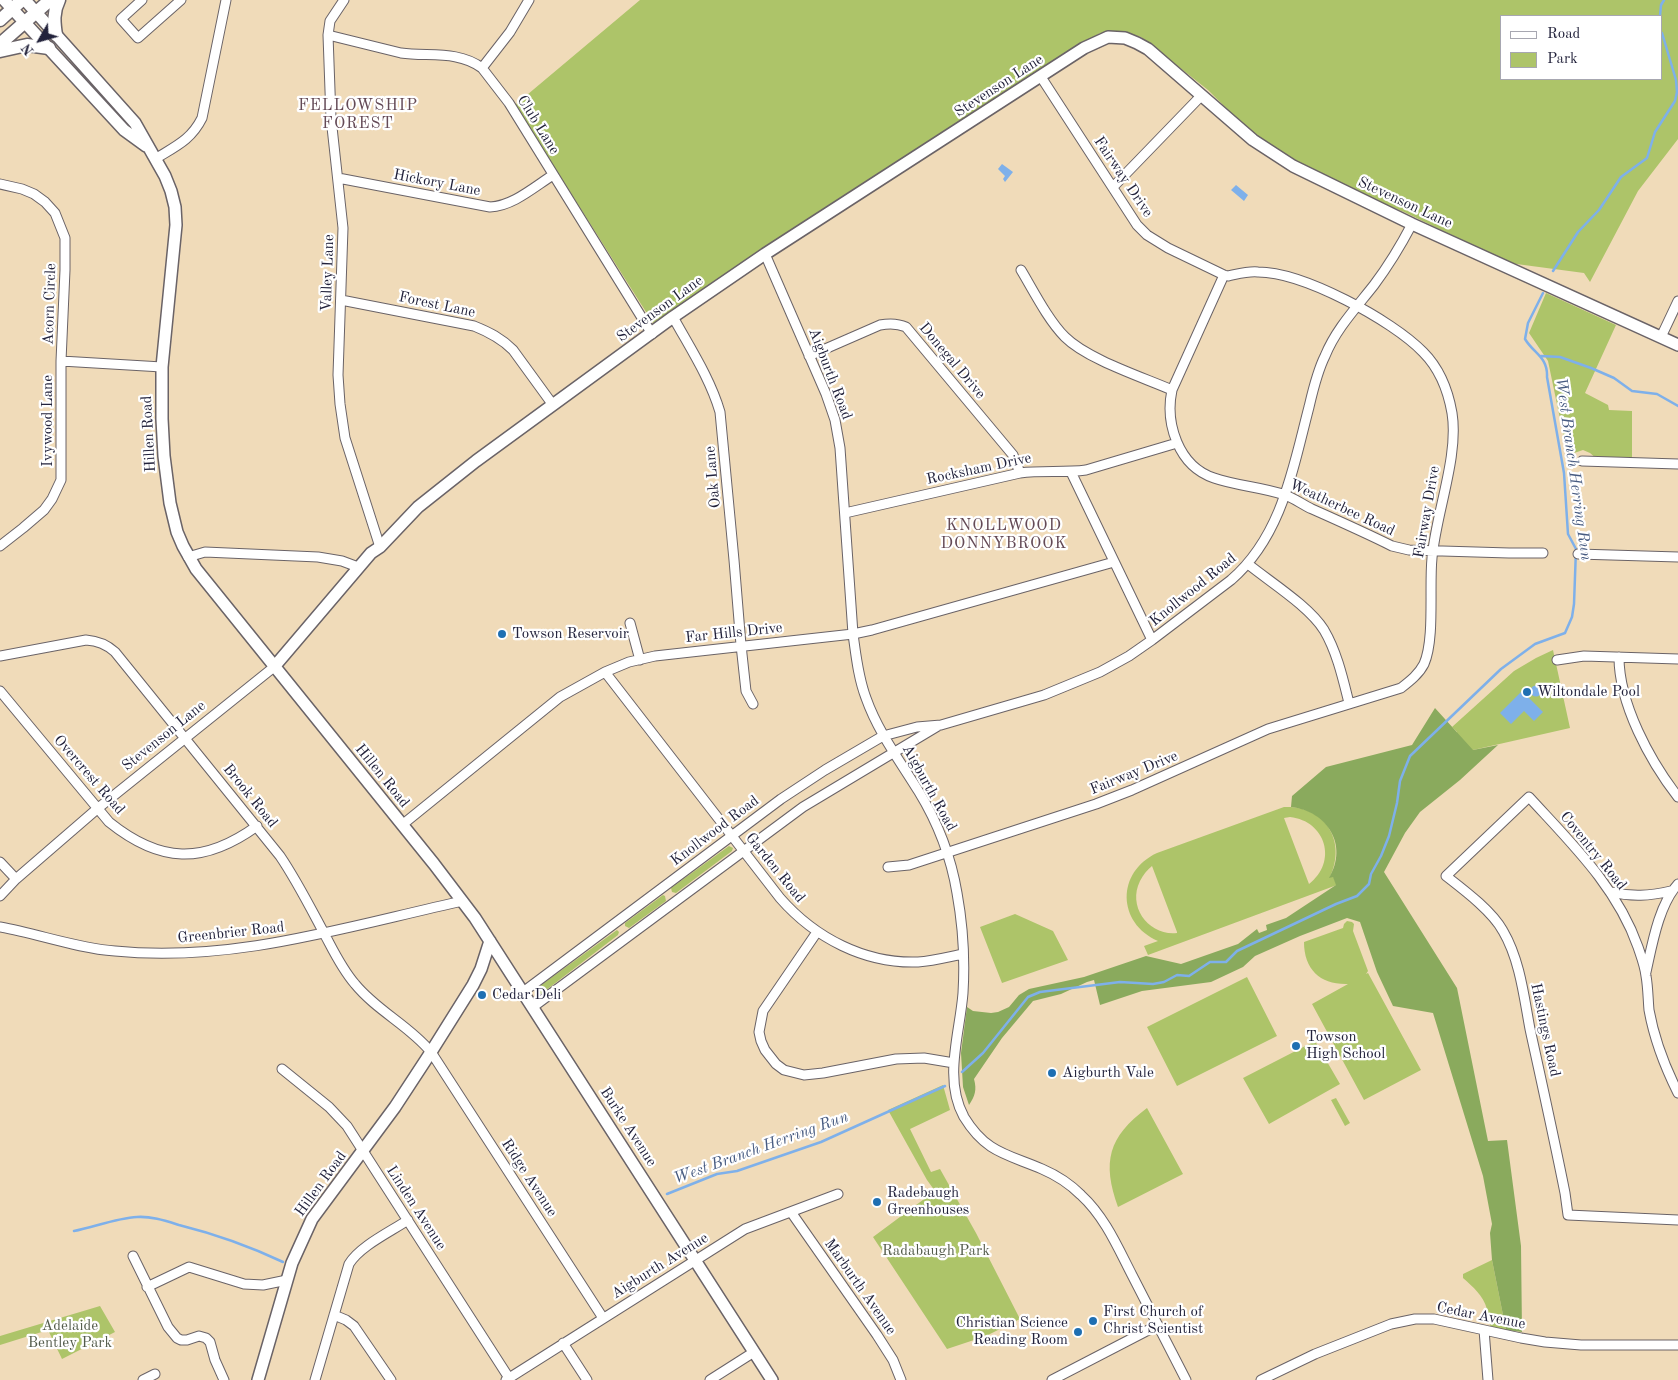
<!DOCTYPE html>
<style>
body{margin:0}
#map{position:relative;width:1678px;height:1380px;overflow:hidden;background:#f0dbb9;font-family:"Old Standard TT",serif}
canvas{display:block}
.legend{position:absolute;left:1500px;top:15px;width:162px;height:65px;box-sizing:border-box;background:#fff;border:1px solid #a7a7b1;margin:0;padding:6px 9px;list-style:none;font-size:15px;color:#22223b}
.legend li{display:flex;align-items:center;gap:10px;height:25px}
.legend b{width:25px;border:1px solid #a7a7b1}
.north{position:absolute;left:15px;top:15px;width:50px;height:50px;-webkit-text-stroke:4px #fff;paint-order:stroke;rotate:232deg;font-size:14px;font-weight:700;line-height:20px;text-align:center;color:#22223b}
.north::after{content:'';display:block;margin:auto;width:18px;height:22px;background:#22223b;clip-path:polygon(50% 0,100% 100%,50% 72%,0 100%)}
</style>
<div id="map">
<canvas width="1678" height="1380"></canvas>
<ul class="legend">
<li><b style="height:6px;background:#fff"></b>Road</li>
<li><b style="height:14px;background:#adc469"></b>Park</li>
</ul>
<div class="north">N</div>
</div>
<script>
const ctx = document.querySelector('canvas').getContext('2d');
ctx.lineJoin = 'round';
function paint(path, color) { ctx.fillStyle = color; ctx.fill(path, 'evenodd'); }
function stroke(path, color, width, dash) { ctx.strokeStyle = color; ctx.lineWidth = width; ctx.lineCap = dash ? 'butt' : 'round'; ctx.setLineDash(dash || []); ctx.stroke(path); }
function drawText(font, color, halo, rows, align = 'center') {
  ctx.font = font + ' "Old Standard TT",serif'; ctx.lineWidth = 4.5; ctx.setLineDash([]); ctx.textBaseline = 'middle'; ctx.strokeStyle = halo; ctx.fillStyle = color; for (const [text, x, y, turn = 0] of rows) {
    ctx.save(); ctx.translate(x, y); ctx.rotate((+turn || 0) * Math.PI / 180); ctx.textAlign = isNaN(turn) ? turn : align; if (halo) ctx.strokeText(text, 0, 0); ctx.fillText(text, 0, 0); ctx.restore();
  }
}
const green = new Path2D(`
 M640,0h1038v139l-40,52 -48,91 -6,-9 -75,-10 -105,-51 -65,-27 -65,-34 -32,-27 -34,-34 -67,-53 -17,-5 -24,1 -359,231 -88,59 -138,-218zM1502,16h160v63h-160z
 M1546,293l70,32 -31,68 23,12 1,5 23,1v48h-35l-7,-6 -7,-3 -9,3 -2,4h-4l-20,-96 -19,-28z
 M1553,650l17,78 -97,22h-32l16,-18 -5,-5 62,-56 22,-13z
 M1284,807c41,-2 63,34 46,70l3,-1 4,9 -189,70 -4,-9 14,-5c-41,-18 -42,-69 -1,-88zM1290,817c36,4 48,45 19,67l-25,-66zM1152,866l25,66v1c-28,3 -50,-26 -37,-52 3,-6 7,-11 12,-15z
 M729,846l4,2 -1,3 -56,42 -4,-1 -1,-4z
 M663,895l2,1 1,5 -37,27 -4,-2v-3z
 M1015,914l38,17 15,29 -66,23 -22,-56z
 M1347,921l5,1 2,2 -1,7 15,40 -2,3 2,-1 53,97 -57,30 -52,-96 36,-20c-27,1 -44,-14 -44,-42l39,-14 1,-4z
 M617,930l2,2 -1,3 -77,59h-5l1,-6z
 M1247,977l30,59 -100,50 -30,-59z
 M1315,1041l25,43 -71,40 -26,-46z
 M943,1085l7,25 -40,19 21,43 9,-3 36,64 44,86 -34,17 -39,13 -74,-112 62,-46 -8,-11 -39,-70z
 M1336,1098l14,25 -5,3 -14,-26z
 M1147,1108l36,66 -65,33c-16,-45 -10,-70 29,-99z
 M1492,1260l14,70 -15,-1c-2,-7 -2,-13 -4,-20 -4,-14 -14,-22 -24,-31v-4z
 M100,1306l15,26 -53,27 -14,-29 -48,15v-9z`);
const forest = new Path2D(`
 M1435,708l38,42 25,-5 -38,35 -40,32 -15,21 -21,39 73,116 31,153 19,-1 14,106 1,86 -16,-2 -14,-70 -2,-27 2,-9 -9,-48 -50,-163 -40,-7 -16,-34 -17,-50 -13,-4 -47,18 -45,20 -12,11 -32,15 -69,9 -42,14 -6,-25 -7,2 -26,12 -28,7 -31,37 -28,41c3,11 1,17 -5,26l-6,-18 -2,-34 6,-46 6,4 18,2 7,-1 11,-5 10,-12 10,-6 55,-12 62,-21 35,8 57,-20 19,-15 2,4 8,-3 -1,-5 20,-7 50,-33 -3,-8 -4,1c20,-33 -2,-67 -38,-71l1,-11 34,-29 86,-22z`);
const water = new Path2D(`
 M1002,164l11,8 -8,10 -2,-3 2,-3 -7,-7z
 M1236,185l12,10 -4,6 -13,-11z
 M1530.5 691a5.5 5.5 0 1 1 11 0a5.5 5.5 0 1 1-11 0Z
 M1522,691l21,21 -9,9 -10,-10 -13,13 -11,-11z`);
const stream = new Path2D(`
 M1660,16l1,-11 3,-5
 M1553,271l25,-39 21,-22 22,-33 26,-19 8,-26 20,-31 2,-9 -1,-12 -14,-47
 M1541,356l19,1 31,11 23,10 18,13 25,3 21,12
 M962,1072l21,-19 45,-56 12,-5 80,-10 33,2 11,-2 13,-7 12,1 21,-14h16l11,-11 99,-47 21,-8 12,-12 2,-10 10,-18 8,-20 8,-33 3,-22 10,-25 91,-87 34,-25 30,-11 7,-16 2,-13 2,-55 -8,-15 -4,-61 -17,-96c1,-20 -13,-23 -22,-38l3,-16 15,-30
 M667,1194l50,-20 20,-3 84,-29 124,-56
 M74,1231c20,-4 43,-13 63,-14 14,-1 29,4 42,8 36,9 70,21 104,37`);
const minor = new Path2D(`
 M142,0l-21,19 17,19 43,-38
 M344,0l-14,21 -2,14 3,83 12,110 -5,147 2,29 5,34 35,109
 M328,35l73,18c27,4 57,-3 81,15l27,35 143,231
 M482,68l28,-36 19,-32
 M155,159c21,-13 36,-19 47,-41l24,-118
 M338,178l152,29c23,-1 44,-20 63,-32
 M0,184l22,5 12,5 11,8 10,11 10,25v32l-4,91v119l-9,19 -8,11 -21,18 -23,18
 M1113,187l88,-91
 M765,254l61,140 9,26 5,28 13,186c3,21 5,43 13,64 12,34 34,63 53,94 19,31 32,65 38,101 6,33 8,67 6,100 -3,40 -20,86 1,124 22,36 43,37 78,52 14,6 28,15 39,26 24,22 37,53 51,80 18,35 36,70 54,105
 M1021,270c12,20 27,50 44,67 22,22 77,40 107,53
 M1224,275l-52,115c-7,33 6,76 42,88 23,8 48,9 71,17 9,3 18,10 27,14 27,12 54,24 80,37l17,4 100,3h34
 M341,300l133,26c15,6 27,12 39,24l40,55
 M673,317c17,31 37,61 47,95l14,148 7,85 5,46 7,13
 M1661,337l17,-36
 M809,356l71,-31c10,-2 17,-2 26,2l107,128 7,18
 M61,361l101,6
 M1582,461l96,3
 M1071,472l81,168
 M845,513l175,-40c22,-3 44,0 66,-3l91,-27
 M1578,554l100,3
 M188,557l17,-5 113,5 24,4 16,6
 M1248,564c22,18 61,42 76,66 13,22 19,49 25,73
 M630,623l10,37
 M0,656l86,-16c12,1 20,4 29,12l165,204c17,25 31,53 45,79 9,17 17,34 30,49 22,27 55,42 76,68l172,266
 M1619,657c0,47 31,104 59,140
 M1557,660l27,-4 94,3
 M605,672l175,226c35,40 85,66 138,64 15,-1 30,-5 45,-8
 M0,691l109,131c51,41 94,43 148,4
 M402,825l158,-128 45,-25 24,-10 26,-6 198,-22 19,-4 242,-68
 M0,862l16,17
 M888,867l21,-2 187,-61 36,-14 136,-61 133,-41c9,-7 18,-14 23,-24 11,-25 5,-77 8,-106 4,-45 27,-102 20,-145 -4,-23 -13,-45 -29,-61 -31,-32 -120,-80 -165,-80 -10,-1 -20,2 -30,4l-4,-1 -56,-27 -21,-13 -10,-10 -96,-148
 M1611,892c21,5 38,4 60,-1
 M0,896l16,-17 81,-70 177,-142
 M0,927c39,7 76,21 115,24 119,12 233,-25 348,-50
 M817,932l-54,79 -4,21 2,9 4,9 11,14 8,6 20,5 19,-2 73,-14 28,-1 30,5
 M1646,972c6,-27 13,-68 32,-88
 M523,992l258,-193 44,-29 58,-34 34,-9 24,-2 103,-30 56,-23 29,-16 23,-16 79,-60c51,-44 62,-112 78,-173 4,-17 8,-35 16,-51 11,-27 31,-48 49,-71 15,-20 27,-40 38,-61
 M533,1007l270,-200 135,-81
 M282,1069l47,38 18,19 162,252
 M1678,1093c-13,-26 -24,-55 -29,-83 -1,-11 -1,-23 -3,-34 -1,-10 -5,-20 -8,-29 -21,-60 -67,-104 -109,-150l-83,79c18,14 46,35 57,55 17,29 21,66 27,98 12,55 24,109 35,164l3,22 110,5
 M791,1212l86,123 16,25 8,20
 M133,1256l35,71 9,11 4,2h6l12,-4 7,2 4,4 5,18 9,20
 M147,1287l42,-20 55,17 19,1 24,-5
 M334,1315l12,5 8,6 37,54
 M1484,1330l4,50
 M563,1343l24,37
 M143,1380l12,-6
 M315,1380l34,-116c11,-18 41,-32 59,-44
 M506,1380l239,-151 93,-35
 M710,1380l44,-28
 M1052,1380l106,-55
 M1261,1380l54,-26 76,-30 24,-5h19l87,19 24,4 36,3h97`);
const tertiary = new Path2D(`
 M4,0l120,130 22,16
 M25,0l110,123 30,53 6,15 4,16 1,18 -14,142v52l2,37 6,47 7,29 6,14 13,23 238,295 41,54 297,462
 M274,667l97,-114 9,-6 38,-40 58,-46 197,-144 92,-63 319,-206 24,-11 17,1 12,5 11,6 105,91 40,26 119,58 266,121
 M258,1380l34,-117 20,-44 83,-112 36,-55 42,-67 8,-16 9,-28`);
const secondary = new Path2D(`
 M0,20l22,-20
 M56,35c-2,-13 -3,-23 3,-35
 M0,44l50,-44
 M0,51l27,-6 22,3`);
const markers = [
 [502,634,5,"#1f6fb2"],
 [1527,692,5,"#1f6fb2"],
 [482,995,5,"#1f6fb2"],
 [1296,1046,5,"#1f6fb2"],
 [1052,1073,5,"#1f6fb2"],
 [877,1202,5,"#1f6fb2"],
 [1093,1321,5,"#1f6fb2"],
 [1078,1332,5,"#1f6fb2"]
];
const streetNames = [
 ["Stevenson Lane",999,86,-33],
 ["Club Lane",538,125,58],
 ["Fairway Drive",1123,177,56],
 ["Hickory Lane",437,183,11],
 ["Stevenson Lane",1405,203,25],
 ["Valley Lane",328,273,-88],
 ["Acorn Circle",50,304,-88],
 ["Forest Lane",437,305,12],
 ["Stevenson Lane",660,309,-36],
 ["Donegal Drive",952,361,50],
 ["Aigburth Road",830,374,69],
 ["Ivywood Lane",48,421,-90],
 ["Hillen Road",149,434,-93],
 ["Rocksham Drive",979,469,-12],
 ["Oak Lane",713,477,-95],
 ["Weatherbee Road",1342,508,25],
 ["Fairway Drive",1427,512,-80],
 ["Knollwood Road",1193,590,-39],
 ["Far Hills Drive",734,633,-6],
 ["Stevenson Lane",164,736,-39],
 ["Fairway Drive",1134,773,-22],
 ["Overcrest Road",89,775,49],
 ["Hillen Road",382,776,51],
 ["Aigburth Road",929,788,61],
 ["Brook Road",250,796,51],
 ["Knollwood Road",715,831,-37],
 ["Coventry Road",1593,851,51],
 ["Garden Road",775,868,51],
 ["Greenbrier Road",231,933,-6],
 ["Hastings Road",1545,1030,78],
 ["Burke Avenue",628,1127,57],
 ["Ridge Avenue",529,1178,57],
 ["Hillen Road",321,1184,-54],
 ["Linden Avenue",416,1208,57],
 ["Aigburth Avenue",660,1266,-32],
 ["Marburth Avenue",860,1287,55],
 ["Cedar Avenue",1481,1316,11]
];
const poiNames = [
 ["Towson Reservoir",512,634],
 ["Wiltondale Pool",1537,692],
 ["Cedar Deli",492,995],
 ["Towson",1306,1037],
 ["High School",1306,1054],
 ["Aigburth Vale",1062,1073],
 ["Radebaugh",887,1193],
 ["Greenhouses",887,1210],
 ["First Church of",1103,1312],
 ["Christ Scientist",1103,1329],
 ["Christian Science",1068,1323,"right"],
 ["Reading Room",1068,1340,"right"]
];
const parkNames = [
 ["Radabaugh Park",936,1251],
 ["Adelaide",70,1326],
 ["Bentley Park",70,1343]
];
const neighbourhoodNames = [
 ["FELLOWSHIP",358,106],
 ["FOREST",358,124],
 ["KNOLLWOOD",1004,526],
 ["DONNYBROOK",1004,544]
];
const waterNames = [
 ["West Branch Herring Run",1573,469,82],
 ["West Branch Herring Run",761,1148,-20]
];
paint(green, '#adc469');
paint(forest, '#8aaa5d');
paint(water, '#7eb0ea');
stroke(stream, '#7eb0ea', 2.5);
stroke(minor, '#6a6367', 11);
stroke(tertiary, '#6a6367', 14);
stroke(secondary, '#6a6367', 15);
stroke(minor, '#fff', 9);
stroke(tertiary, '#fff', 11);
stroke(secondary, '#fff', 12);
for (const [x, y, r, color] of markers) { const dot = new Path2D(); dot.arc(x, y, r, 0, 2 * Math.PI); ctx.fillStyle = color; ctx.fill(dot); stroke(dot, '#fff', 2); }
drawText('15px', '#22223b', '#fff', streetNames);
drawText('15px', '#22223b', '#fff', poiNames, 'left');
drawText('15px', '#535b4b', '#fff', parkNames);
ctx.letterSpacing = '1px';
drawText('16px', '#644a56', '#fff', neighbourhoodNames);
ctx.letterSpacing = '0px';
drawText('italic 16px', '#475b81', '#fff', waterNames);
</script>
